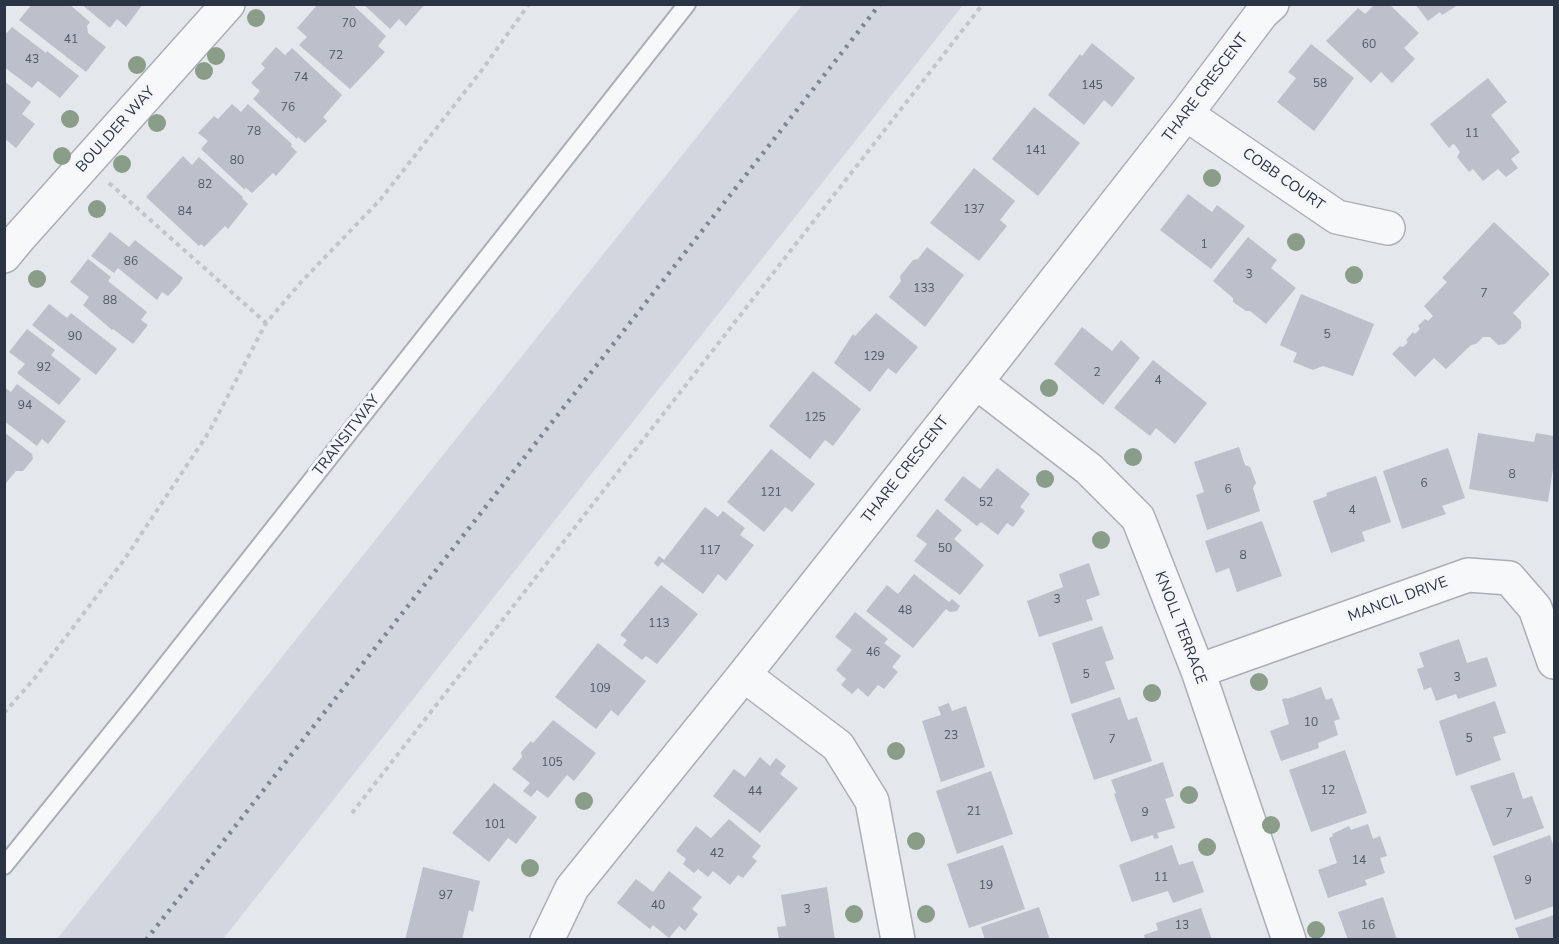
<!DOCTYPE html>
<style>
body{margin:0}
#map{position:relative;width:1559px;height:944px;overflow:hidden;background:#e4e7ec;font-family:"Nunito Sans",sans-serif}
canvas{display:block}
.frame{position:absolute;inset:0;border:6px solid #2b3445;pointer-events:none}
</style>
<div id="map">
<canvas width="1559" height="944"></canvas>
<div class="frame"></div>
</div>
<script>
const ctx = document.querySelector('canvas').getContext('2d');
ctx.lineJoin = 'round';
function paint(path, color) { ctx.fillStyle = color; ctx.fill(path, 'evenodd'); }
function stroke(path, color, width, dash) { ctx.strokeStyle = color; ctx.lineWidth = width; ctx.lineCap = dash ? 'butt' : 'round'; ctx.setLineDash(dash || []); ctx.stroke(path); }
function drawText(font, color, halo, rows, align = 'center') {
  ctx.font = font + ' "Nunito Sans",sans-serif'; ctx.lineWidth = 6; ctx.setLineDash([]); ctx.textBaseline = 'middle'; ctx.strokeStyle = halo; ctx.fillStyle = color; for (const [text, x, y, turn = 0] of rows) {
    ctx.save(); ctx.translate(x, y); ctx.rotate((+turn || 0) * Math.PI / 180); ctx.textAlign = isNaN(turn) ? turn : align; if (halo) ctx.strokeText(text, 0, 0); ctx.fillText(text, 0, 0); ctx.restore();
  }
}
const built = new Path2D(`
 M802,5h161l-740,934h-166z`);
const building = new Path2D(`
 M32,4h37l21,18 -3,4 1,7 18,14 -20,25 -67,-52z
 M81,4h62l-17,23 -9,-8 -7,9z
 M318,4h34l34,32 -8,10 7,6 -35,37 -51,-44 8,-8 -10,-9z
 M363,4h62l-19,22 -7,-7 -9,10z
 M1375,4h14l30,29 -15,15 11,11 -23,24 -11,-11 -10,11 -45,-42 32,-33 7,6z
 M1416,5h42l-16,10 -2,-3 -12,9z
 M12,27l34,26 1,-2 32,25 -19,22 -22,-17 -6,7 -28,-21v-31z
 M1092,43l43,35 -23,29 -8,-7 -20,25 -36,-30 32,-41 2,2z
 M1311,44l43,34 -40,53 -37,-29 19,-24 -8,-6z
 M276,47l9,8 7,-7 50,47 -19,22 4,4 -22,22 -7,-6 -1,2 -44,-40 7,-8 -9,-8 14,-15 -4,-4z
 M1488,78l19,24 -16,13 29,37 -9,7 7,9 -12,9 -8,-8 -15,12 -10,-12 -4,3 -12,-15 3,-5 -5,-7 -2,-1 -4,4 -19,-24z
 M4,81l27,21 -9,12 13,10 -19,24 -12,-10z
 M232,104l9,8 7,-8 44,40 -1,2 6,6 -21,24 -3,-3 -21,20 -6,-5 -2,1 -43,-40 7,-8 -10,-8 16,-17 4,3z
 M1034,107l46,36 -42,53 -46,-37z
 M183,156l9,9 7,-8 44,40 -1,1 6,6 -20,25 -3,-3 -21,21 -3,-3 -2,2 -53,-49z
 M974,168l41,33 -15,19 7,6 -28,35 -49,-38z
 M1188,194l24,18 5,-7 28,21 -34,43 -51,-39z
 M1494,222l56,52 -37,39 8,8v7l-16,16 -7,1 -8,-8h-7l-7,7 -5,1 -25,24 -12,-11 -19,19 -23,-23 8,-8 3,1 5,-5 -2,-2 7,-8 2,2 5,-5 -2,-3 7,-7 3,2 5,-5 -9,-10 23,-24 -5,-4z
 M110,232l19,15 6,-7 48,38 -4,6 -11,12 -6,-4 -5,8 -39,-32 -4,5 -23,-17z
 M1248,237l29,23 -6,8 25,20 -30,36 -16,-13h-4l-13,-9v-4l-20,-17z
 M927,247l37,28 -39,52 -36,-30 12,-16 -1,-5 13,-16 5,-1z
 M88,259l23,18 -3,4 39,31 -6,8 7,5 -15,19 -20,-15 -1,1 -29,-25 6,-8 -19,-15z
 M1301,294l73,30 -21,52 -30,-10 -10,4 -20,-8 4,-9 -17,-8z
 M49,304l18,14 4,-5 46,36 -21,26 -64,-50z
 M876,313l42,34 -22,27 -8,-6 -18,24 -36,-29 19,-29 2,2z
 M1082,327l30,24 9,-11 19,18 -37,47 -49,-41z
 M27,329l28,21 -4,5 30,24 -22,26 -42,-32 8,-9 -16,-12z
 M1153,360l54,43 -32,41 -19,-16 -6,8 -36,-28z
 M813,371l48,38 -28,37 -8,-6 -15,19 -41,-33z
 M17,384l49,37 -18,23 -6,-5 -5,7 -33,-25v-34l7,5z
 M4,432l28,22 1,5 -10,12h-7l-10,12 -2,-2z
 M1478,433l56,9 2,-9 18,3v26l-6,40 -79,-13z
 M1239,447l6,18 5,2 6,16 -3,5 7,23 -53,19 -11,-35 8,-3 -10,-30z
 M1448,448l17,50 -23,8 4,8 -44,15 -19,-58z
 M771,449l44,35 -23,28 -7,-5 -21,25 -37,-30z
 M997,468l33,26 -10,13 5,4 -12,16 -6,-4 -9,12 -17,-13 -4,4 -33,-26 19,-24 17,13z
 M1376,476l15,46 -29,10 3,9 -34,12 -18,-52 14,-5 -1,-3z
 M705,507l13,10 5,-6 22,17 -5,7 14,10 -28,36 -8,-7 -15,20 -41,-32 -4,5 -4,-4 5,-7 5,4z
 M937,509l25,21 -8,9 30,26 -24,30 -46,-34 13,-17 -11,-8z
 M1262,521l20,55 -45,16 -8,-24 -13,5 -11,-32z
 M1089,563l11,32 -14,5 7,20 -54,17 -12,-36 36,-14 -4,-13z
 M914,574l35,28 3,-3 8,7 -3,5 -7,1 -4,-3 -33,39 -47,-37 21,-26 11,9z
 M661,585l37,29 -41,50 -11,-8 -4,4 -19,-15 4,-5 -7,-5z
 M855,612l33,27 -4,4 17,13 -9,11 6,5 -14,17 -6,-4 -10,12 -10,-9 -6,6 -11,-9 5,-6 -10,-9 16,-20 -17,-13z
 M1102,626l12,33 -9,3 10,27 -44,15 -19,-61z
 M1459,639l8,24 20,-6 10,29 -39,13 -2,-5 -20,7 -5,-14 -7,3 -7,-21 7,-2 -5,-14z
 M598,643l48,38 -28,35 -7,-6 -15,19 -41,-32z
 M1321,687l5,13 6,-2 8,21 -6,2 4,14 -20,8 1,5 -38,13 -11,-30 19,-7 -7,-25 5,-1v1z
 M1120,697l8,23 9,-3 15,44 -58,19 -23,-66z
 M1495,701l11,32 -13,4 8,23 -45,16 -17,-55z
 M949,703l3,8 14,-5 19,61 -44,15 -19,-61 19,-6 -3,-8z
 M553,720l43,33 -22,28 -7,-6 -19,23 -11,-8 -6,7 -8,-6 7,-8 -18,-14 10,-12 -1,-5 10,-11 2,2z
 M1345,750l22,63 -56,19 -22,-62z
 M760,757l10,9 6,-8 10,8 -6,8 18,14 -38,45 -47,-37 21,-27 11,8z
 M1163,762l11,34 -9,3 10,29 -18,5 2,5 -5,1 -1,-4 -22,7 -17,-48 2,-1 -5,-13z
 M991,771l22,63 -56,20 -21,-63z
 M1514,772l9,27 9,-3 12,32 -51,18 -23,-60z
 M494,783l43,34 -21,27 -8,-6 -19,24 -37,-29z
 M729,819l32,27 -9,11 5,4 -14,17 -5,-3 -8,10 -17,-14 -5,6 -10,-8 -4,4 -11,-9 3,-5 -10,-8 20,-25 15,12z
 M1368,824l5,15 7,-3 7,20 -7,2 5,15 -20,7 2,5 -39,13 -10,-28 19,-7 -8,-25 4,-2 -1,-2 17,-8 2,4z
 M1550,835l4,13v58l-39,14 -22,-64z
 M1003,845l22,64 -56,19 -22,-64z
 M1172,845l7,20 14,-4 11,31 -31,11 -5,-12 -36,11 -13,-37z
 M423,867l57,14 -7,31 -4,-2 -7,30h-57z
 M669,871l33,26 -10,12 6,5 -13,17 -6,-5 -10,12 -16,-13 -3,4 -33,-26 19,-24 17,13z
 M827,887l8,53h-56l-2,-13 9,-1 -5,-31z
 M1383,897l14,43h-49l-10,-28z
 M1039,907l11,33h-65l-4,-13z
 M1201,908l11,32h-67l-1,-5 14,-5 -2,-7z
 M1554,915v25h-34l-5,-12z`);
const path = new Path2D(`
 M109,183l157,140
 M4,713l30,-34 90,-119 85,-128 57,-109 36,-42 78,-81 102,-130 47,-66
 M352,813l631,-809`);
const lane = new Path2D(`
 M4,866l135,-167 548,-695`);
const street = new Path2D(`
 M1186,114l151,103 51,11
 M4,256l14,-17 210,-235
 M976,382l113,87 49,49 60,153 91,269
 M1198,671l270,-96 41,3 26,30 19,54
 M744,675l94,71 34,55 26,139
 M547,940l25,-52 172,-213 232,-293 210,-268 76,-101 10,-9`);
const rail = new Path2D(`
 M146,940l734,-936`);
const trees = [
 [256,18],
 [216,56],
 [137,65],
 [204,71],
 [70,119],
 [157,123],
 [62,156],
 [122,164],
 [1212,178],
 [97,209],
 [1296,242],
 [1354,275],
 [37,279],
 [1049,388],
 [1133,457],
 [1045,479],
 [1101,540],
 [1259,682],
 [1152,693],
 [896,751],
 [1189,795],
 [584,801],
 [1271,825],
 [916,841],
 [1207,847],
 [530,868],
 [854,914],
 [926,914],
 [1316,930]
];
const numberNames = [
 ["70",349,24],
 ["41",71,40],
 ["60",1369,45],
 ["72",336,56],
 ["43",32,60],
 ["74",301,78],
 ["58",1320,84],
 ["145",1092,86],
 ["76",288,108],
 ["78",254,132],
 ["11",1472,134],
 ["141",1036,151],
 ["80",237,161],
 ["82",205,185],
 ["137",974,210],
 ["84",185,212],
 ["1",1204,245],
 ["86",131,262],
 ["3",1249,275],
 ["133",924,289],
 ["7",1484,294],
 ["88",110,301],
 ["5",1327,335],
 ["90",75,337],
 ["129",874,357],
 ["92",44,368],
 ["2",1097,373],
 ["4",1158,381],
 ["94",25,406],
 ["125",815,418],
 ["8",1512,475],
 ["6",1424,484],
 ["6",1228,490],
 ["121",771,493],
 ["52",986,503],
 ["4",1352,511],
 ["50",945,549],
 ["117",710,551],
 ["8",1243,556],
 ["3",1057,600],
 ["48",905,611],
 ["113",659,624],
 ["46",873,653],
 ["5",1086,675],
 ["3",1457,678],
 ["109",600,689],
 ["10",1311,723],
 ["23",951,736],
 ["5",1469,739],
 ["7",1112,740],
 ["105",552,763],
 ["12",1328,791],
 ["44",755,792],
 ["21",974,812],
 ["9",1145,813],
 ["7",1509,814],
 ["101",495,825],
 ["42",717,854],
 ["14",1359,861],
 ["11",1161,878],
 ["9",1528,881],
 ["19",986,886],
 ["97",446,896],
 ["40",658,906],
 ["3",807,910],
 ["13",1182,926],
 ["16",1368,926]
];
const streetNames = [
 ["THARE CRESCENT",1206,88,-53],
 ["BOULDER WAY",116,130,-48],
 ["COBB COURT",1283,180,35],
 ["TRANSITWAY",347,436,-52],
 ["THARE CRESCENT",906,470,-52],
 ["MANCIL DRIVE",1398,600,-20],
 ["KNOLL TERRACE",1180,628,69]
];
paint(built, '#d2d6de');
paint(building, '#bbc0ca');
stroke(lane, '#a9aeb7', 20);
stroke(street, '#a9aeb7', 36);
stroke(path, '#c2c5cb', 4, [4.5, 4.5]);
stroke(lane, '#f7f8fa', 16);
stroke(street, '#f7f8fa', 33);
stroke(rail, '#7d8696', 4.5, [3, 6]);
ctx.fillStyle = '#899d89';
for (const [x, y] of trees) { ctx.beginPath(); ctx.arc(x, y, 9, 0, 2 * Math.PI); ctx.fill(); }
drawText('12px', '#4f5766', null, numberNames);
drawText('15px', '#2b3445', '#f4f6f9', streetNames);
</script>
